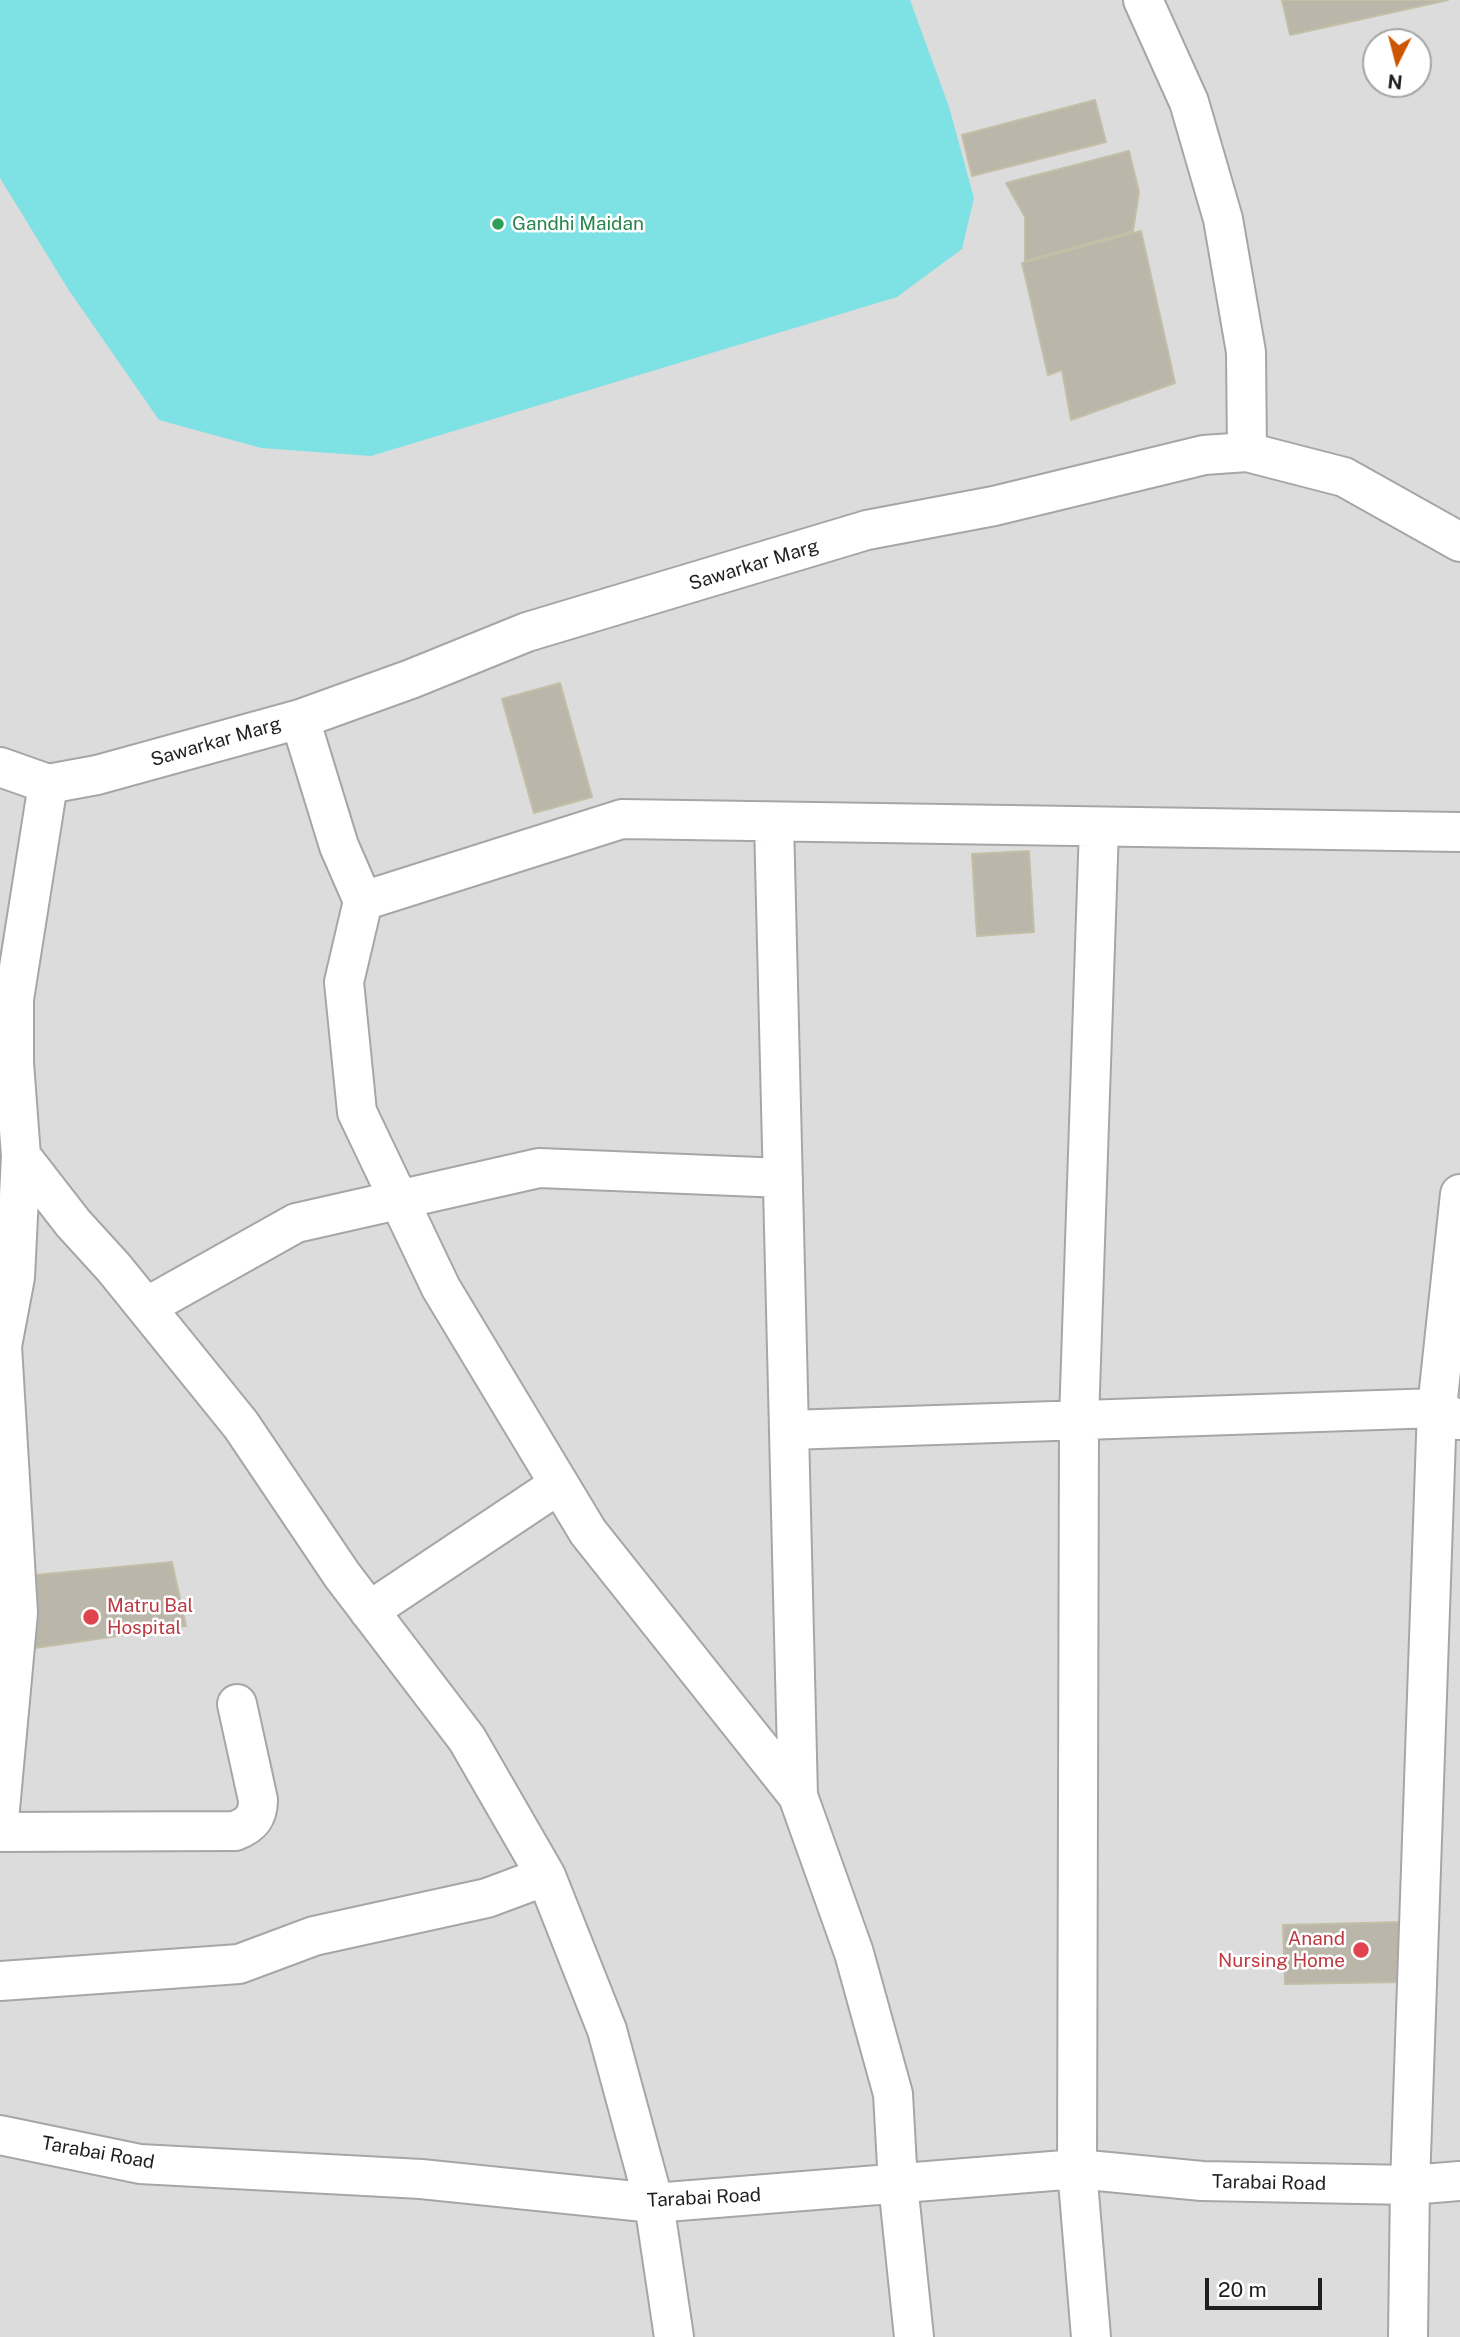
<!DOCTYPE html>
<style>
body{margin:0}
#map{position:relative;width:1460px;height:2337px;overflow:hidden;background:#eff0e4;font-family:"Public Sans",sans-serif}
canvas{display:block}
.north{position:absolute;left:1362px;top:28px;width:70px;height:70px;box-sizing:border-box;background:#fff;border:2px solid #a5a5a5;border-radius:50%;rotate:186deg;font-size:19px;font-weight:700;line-height:28px;text-align:center;color:#1f1f1f}
.north::after{content:'';display:block;margin:auto;width:24px;height:32px;background:#cd5400;clip-path:polygon(50% 0,100% 100%,50% 72%,0 100%)}
.scale{position:absolute;left:1205px;top:2278px;width:117px;height:32px;box-sizing:border-box;border:4px solid #1f1f1f;border-top:0;padding-left:9px;font-size:21px;line-height:24px;white-space:nowrap;color:#1f1f1f;-webkit-text-stroke:5px #fff;paint-order:stroke}
</style>
<div id="map">
<canvas width="1460" height="2337"></canvas>
<div class="north">N</div>
<div class="scale">20 m</div>
</div>
<script>
const ctx = document.querySelector('canvas').getContext('2d');
ctx.lineJoin = 'round';
function paint(path, color) { ctx.fillStyle = color; ctx.fill(path, 'evenodd'); }
function stroke(path, color, width, dash) { ctx.strokeStyle = color; ctx.lineWidth = width; ctx.lineCap = dash ? 'butt' : 'round'; ctx.setLineDash(dash || []); ctx.stroke(path); }
function drawText(font, color, halo, rows, align = 'center') {
  ctx.font = font + ' "Public Sans",sans-serif'; ctx.lineWidth = 5; ctx.setLineDash([]); ctx.textBaseline = 'middle'; ctx.strokeStyle = halo; ctx.fillStyle = color; for (const [text, x, y, turn = 0] of rows) {
    ctx.save(); ctx.translate(x, y); ctx.rotate((+turn || 0) * Math.PI / 180); ctx.textAlign = isNaN(turn) ? turn : align; if (halo) ctx.strokeText(text, 0, 0); ctx.fillText(text, 0, 0); ctx.restore();
  }
}
const residential = new Path2D(`
 M0,0h1460v2337h-1460zM1376,42h42v42h-42z`);
const pitch = new Path2D(`
 M0,0h910l39,107 25,91 -12,51 -65,48 -526,159 -110,-8 -102,-28 -91,-131 -68,-111z`);
const building = new Path2D(`
 M1282,0h166l-158,35z
 M1095,100l11,42 -134,34 -10,-41z
 M1129,151l10,41 -6,39 -108,30v-44l-19,-34z
 M1141,231l34,152 -104,37 -9,-50 -14,5 -26,-112z
 M560,683l32,114 -58,16 -32,-114z
 M1029,851l5,81 -57,4 -5,-82z
 M172,1562l14,64 -151,22v-73z
 M1401,1922l2,60 -118,2 -2,-59z`);
const minor = new Path2D(`
 M1143,0l46,102 34,117 23,133 1,100
 M300,719l39,127 24,55 259,-82 838,13
 M0,767l48,17 49,-9 203,-56 111,-40 116,-47 340,-102 127,-24 210,-51 43,-3 97,25 116,65
 M774,822l24,974 56,157 39,141 5,90 16,153
 M363,901l-19,81 13,130 84,176 147,244 210,264
 M21,1156l52,67 41,45 127,157 101,150 125,164 79,137 61,154 47,173 20,134
 M146,1307l150,-84 243,-55 244,10
 M789,1430l648,-22 21,12
 M369,1611l189,-126
 M0,1809l18,-196 -16,-267 13,-69 6,-121 -7,-93v-64l34,-215
 M0,1832l235,-1c16,-6 23,-14 23,-31l-21,-96
 M0,1981l239,-17 75,-28 173,-38 59,-22
 M0,2135l140,29 281,15 233,24 423,-34 125,12 208,4 50,-4
 M1091,2337l-14,-168 2,-749 20,-593
 M1408,2337l2,-152 27,-777 23,-214`);
const markers = [
 [498,224,7,"#2e9e5b"],
 [91,1617,9,"#e0444e"],
 [1361,1950,9,"#e0444e"]
];
const leisureNames = [
 ["Gandhi Maidan",512,224]
];
const streetNames = [
 ["Sawarkar Marg",754,565,-17],
 ["Sawarkar Marg",216,742,-16],
 ["Tarabai Road",98,2153,10],
 ["Tarabai Road",1269,2183,1],
 ["Tarabai Road",704,2198,-3]
];
const healthNames = [
 ["Matru Bal",107,1606],
 ["Hospital",107,1628],
 ["Anand",1345,1939,"right"],
 ["Nursing Home",1345,1961,"right"]
];
paint(residential, '#dddcdc');
paint(pitch, '#7ee1e4');
paint(building, '#bab7aa');
stroke(building, '#c3bea6', 2);
stroke(minor, '#a6a6a6', 42);
stroke(minor, '#fff', 38);
for (const [x, y, r, color] of markers) { const dot = new Path2D(); dot.arc(x, y, r, 0, 2 * Math.PI); ctx.fillStyle = color; ctx.fill(dot); stroke(dot, '#fff', 2.5); }
drawText('19px', '#27864d', '#fff', leisureNames, 'left');
drawText('19px', '#1f1f1f', '#fff', streetNames);
drawText('19px', '#be3a42', '#fff', healthNames, 'left');
</script>
